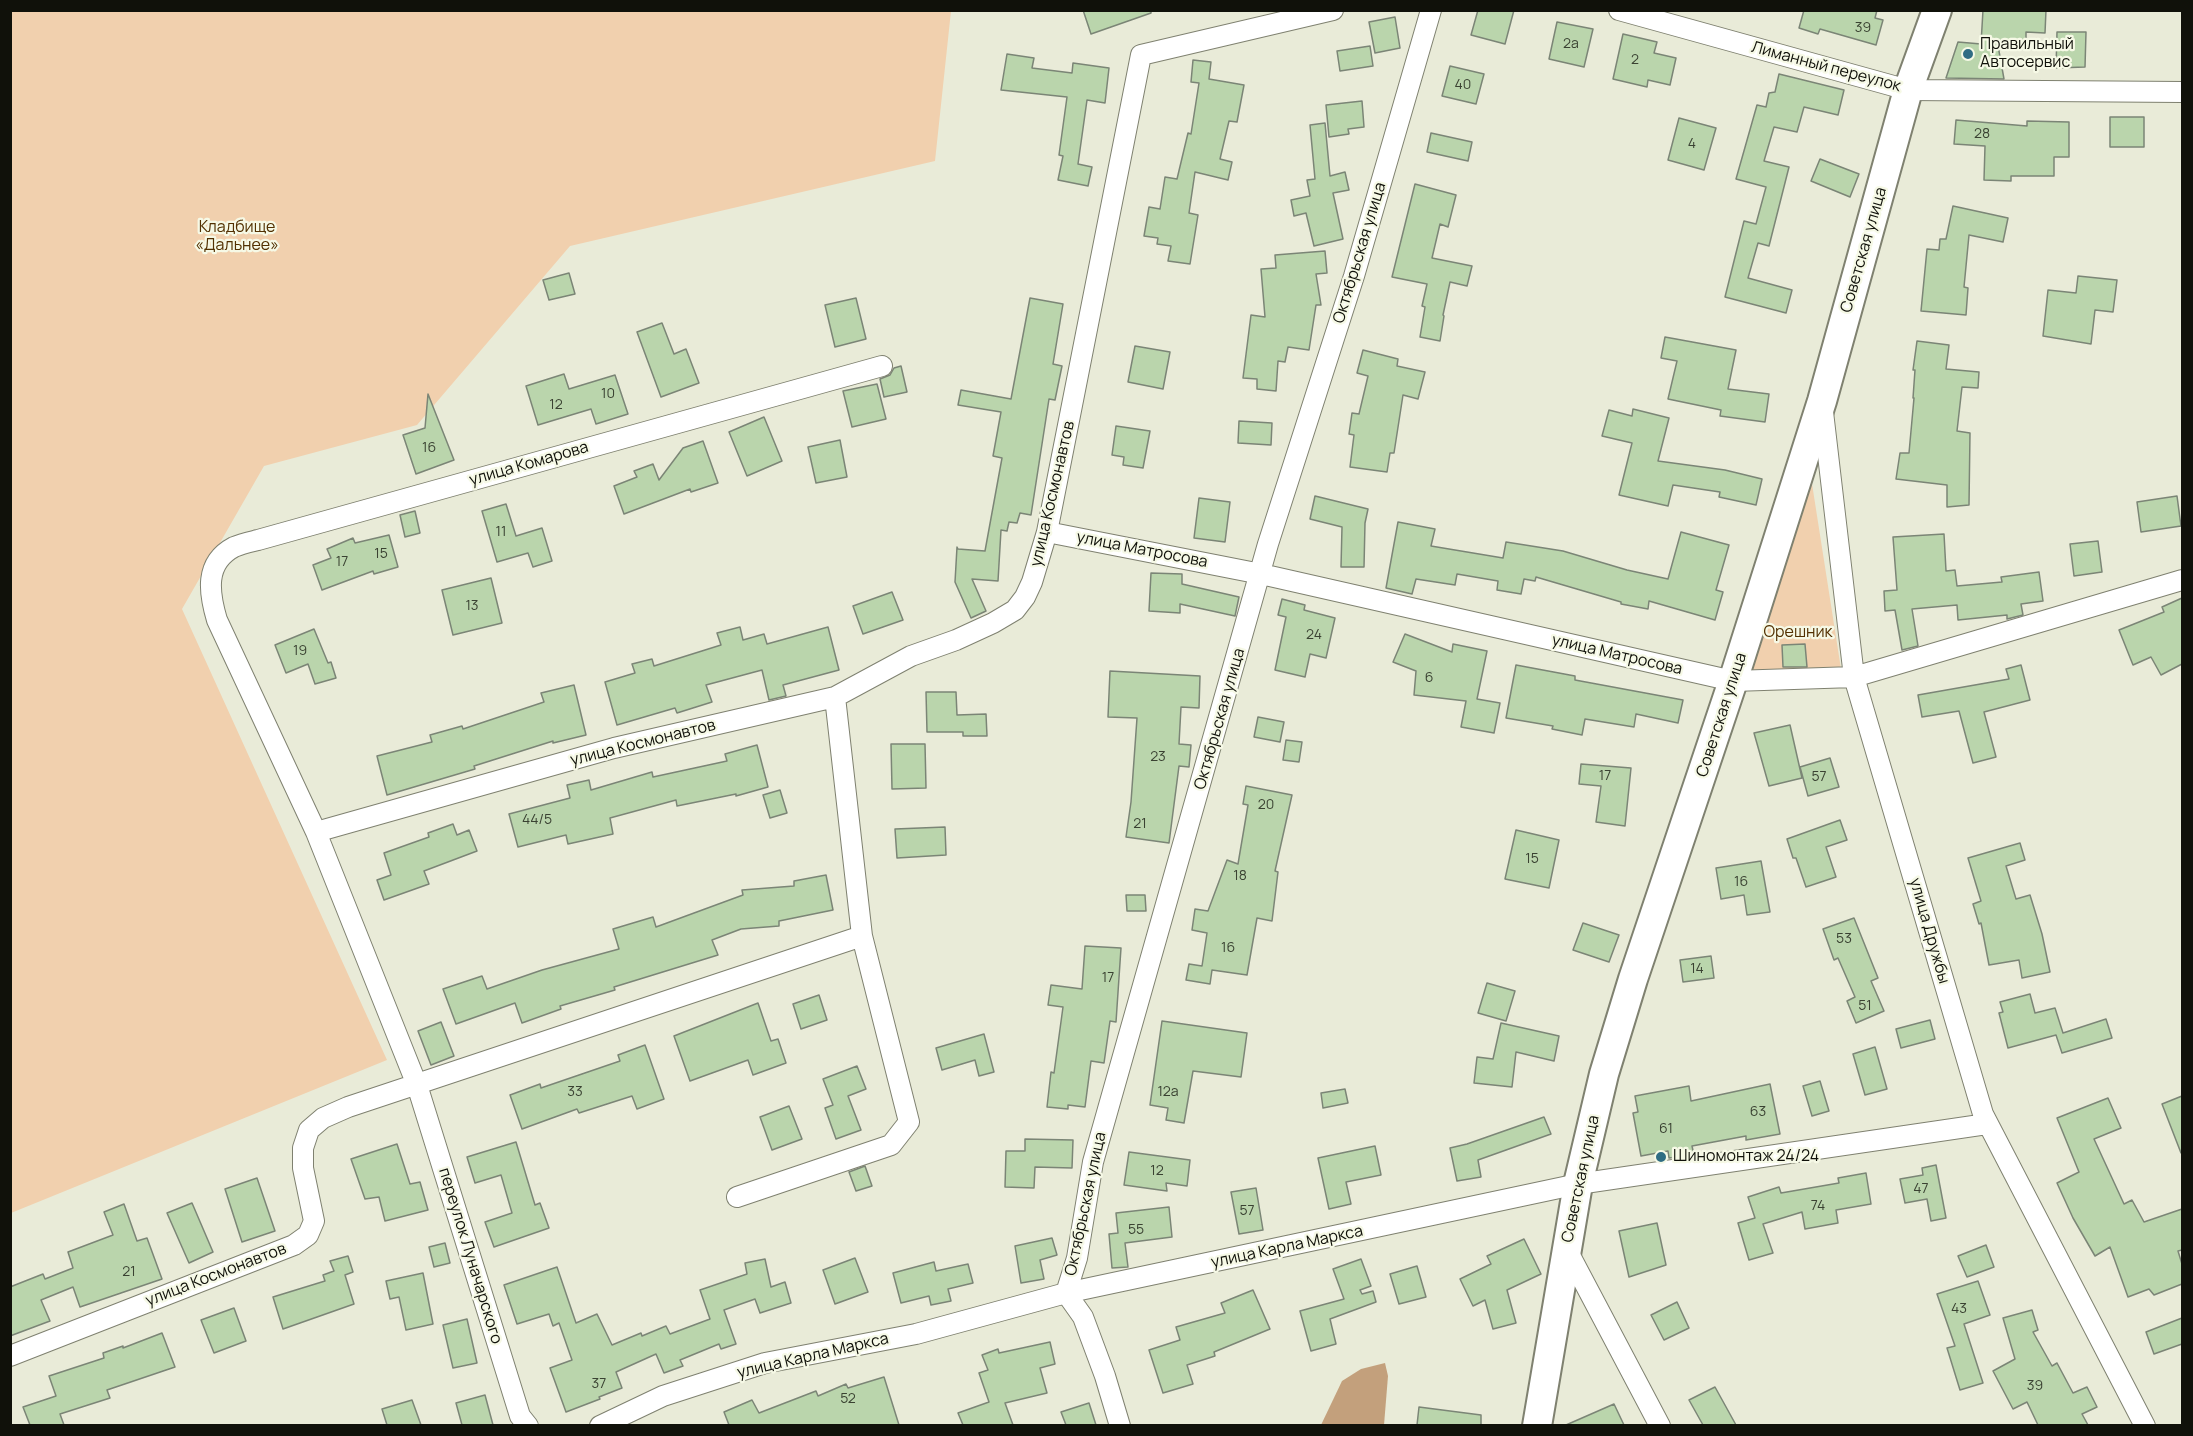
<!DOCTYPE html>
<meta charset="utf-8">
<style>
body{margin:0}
#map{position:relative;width:2193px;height:1436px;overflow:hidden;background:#e9ebd8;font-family:Manrope,sans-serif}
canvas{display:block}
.frame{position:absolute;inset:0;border:12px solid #10110a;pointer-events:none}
</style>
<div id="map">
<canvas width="2193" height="1436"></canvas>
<div class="frame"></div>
</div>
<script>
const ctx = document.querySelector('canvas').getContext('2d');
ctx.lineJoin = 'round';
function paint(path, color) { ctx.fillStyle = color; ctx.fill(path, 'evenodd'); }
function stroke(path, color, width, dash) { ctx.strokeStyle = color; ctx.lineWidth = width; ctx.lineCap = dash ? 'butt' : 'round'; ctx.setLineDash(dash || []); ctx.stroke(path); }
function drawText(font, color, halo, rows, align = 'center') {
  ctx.font = font + ' Manrope,sans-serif'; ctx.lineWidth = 4.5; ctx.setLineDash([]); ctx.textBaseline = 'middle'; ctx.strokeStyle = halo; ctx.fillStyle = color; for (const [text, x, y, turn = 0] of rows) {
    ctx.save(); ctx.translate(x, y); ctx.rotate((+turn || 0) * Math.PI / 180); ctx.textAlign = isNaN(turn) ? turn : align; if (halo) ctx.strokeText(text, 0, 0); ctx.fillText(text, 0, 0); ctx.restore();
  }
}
const green = new Path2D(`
 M11,11h940l-16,150 -365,85 -153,179 -153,41 -82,143 205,451 -376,153z
 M1810,471l31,198 -94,2z`);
const forest = new Path2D(`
 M1385,1363l3,13 -4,49h-63l21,-44 19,-12z`);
const building = new Path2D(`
 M1083,10h68v3l-60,21z
 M1478,10h36l-9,34 -34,-9z
 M1804,10h73l-2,8 8,2 -7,25 -56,-16 -2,5 -19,-6z
 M1983,10h63l-1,23 -19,-1v9l-29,-1 7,39 -58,-1 12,-36 23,2z
 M1395,17l5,31 -25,5 -6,-31z
 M1557,22l36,7 -9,38 -35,-8z
 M2057,32h29l-1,35 -29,1z
 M1623,34l34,8 -3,11 22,5 -6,27 -22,-5 -1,7 -34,-8z
 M1370,46l3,20 -33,5 -3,-20z
 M1007,54l27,4 -2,10 40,5 1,-10 36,5 -4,35 -18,-3 -9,64 14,3 -4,19 -30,-6 5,-24 -4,-1 8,-58 -66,-7z
 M1193,60l18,2 -2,17 35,6 -7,37 -8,-1 -9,38 12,3 -4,18 -33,-8 -6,41 9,2 -8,49 -22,-3 3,-15 -14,-2 1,-6 -14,-2 5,-29 11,2 5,-32 12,2 11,-46 3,1 8,-51 -8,-1z
 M1450,66l34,8 -8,30 -34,-8z
 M1779,74l65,16 -6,25 -34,-8 -7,25 -23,-5 -10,34 25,6 -20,79 -11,-3 -10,35 44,12 -6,23 -61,-16 19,-76 12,3 10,-37 -30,-8 21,-74 9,2 3,-14 6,-1z
 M1362,101l2,26 -16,2 1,5 -20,3 -3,-32z
 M2110,117h34v30h-34z
 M1679,118l37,10 -12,42 -36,-10z
 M1956,120l71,6v-5l42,1v35h-15v19h-43v5l-27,-1 1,-34 -31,-2z
 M1325,123l5,53 15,-4 4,18 -16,3 10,46 -29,7 -8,-33 -12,3 -3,-16 19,-4 -3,-16 8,-1 -5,-54z
 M1431,133l41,9 -4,19 -41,-9z
 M1820,159l39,15 -9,23 -39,-16z
 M1415,184l41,11 -8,32 -8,-3 -8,34 40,8 -5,20 -17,-4 -7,33 1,1 -4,25 -20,-4 5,-30 -3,-1 5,-22 -35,-7z
 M1953,206l55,12 -5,24 -34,-7 -5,52 4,1 -2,27 -45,-4 6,-62 12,1 1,-11h6z
 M1325,251l2,22 -11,1 5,31h-5l-7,45 -21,-3 -3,15 -7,-1 -2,30 -19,-2v-10l-14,-1 8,-63 14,2 -4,-48 15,-1 -1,-13z
 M569,273l6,21 -26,6 -6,-20z
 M2078,276l39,4 -4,32 -18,-2 -4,34 -48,-8 5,-46 28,3z
 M856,298l10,41 -31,8 -10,-42z
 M1030,298l33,6 -10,60 9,2 -7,34 -6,-1 -18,116 -11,-2 -3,10 -8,-1 -2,9 -6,-1 -3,51 -26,-2 14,32 -15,7 -16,-36 2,-35 1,2 27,2 17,-93 -9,-2 8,-44 -43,-7 3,-15 50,9z
 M662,323l12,31 12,-5 13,34 -38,14 -24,-65z
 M1665,337l71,13 -8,39 41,5 -4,28 -45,-6 1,-6 -53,-11 9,-38 -16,-3z
 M1917,341l32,4 -3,24 33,3 -1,16 -16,-1 -5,44 13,2 -1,72 -22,2v-22l-51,-6 4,-26h9l5,-55h-1l2,-28h-2z
 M1135,346l35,6 -7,37 -35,-7z
 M1363,350l35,9 -1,7 28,6 -7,27 -15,-4 -9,58h-4l-3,19 -37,-5 4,-32 -5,-1 3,-21 7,1 9,-38 -11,-3z
 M901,366l6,26 -23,5 -4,-18 10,-4 4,-7z
 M564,374l5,15 46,-14 13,39 -32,10 -5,-15 -53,16 -12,-39z
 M877,384l9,35 -34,8 -9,-36z
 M428,394l26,66 -38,14 -13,-39 22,-7z
 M1633,409l36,9 -11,43 67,9 37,9 -6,26 -37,-8 1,-5 -47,-7 -5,21 -49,-11 13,-52 -30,-7 7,-26 23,6z
 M764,417l18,44 -35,15 -18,-44z
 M1239,421l33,2 -1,22 -33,-2z
 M1116,426l34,5 -7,37 -20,-3 1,-8 -12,-2z
 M840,440l7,37 -31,6 -8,-36z
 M703,441l15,42 -27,9 -1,-3 -66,25 -10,-28 23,-9 -3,-6 19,-7 6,16 24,-32z
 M1315,496l53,13 -3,14 -1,44h-23l1,-40 -32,-8z
 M2177,496l4,30 -40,6 -4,-30z
 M1199,498l31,4 -5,40 -31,-4z
 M506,504l10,32 26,-8 10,33 -19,6 -5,-14 -31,9 -15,-51z
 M415,511l5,22 -15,4 -5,-22z
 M1398,522l37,7 -4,17 72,12 3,-16 57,9 64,19 41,9 13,-47 48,13 -13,45 7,2 -8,28 -66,-19 -1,8 -27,-5v-2l-85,-25 -1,4 -11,-2 -3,15 -24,-4 1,-9 -41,-7 -2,11 -39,-6 -4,15 -26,-6z
 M1944,534l2,37 9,-1 2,16 45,-4 -1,-5 38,-5 4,29 -22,3 2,11 -16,4v-4l-49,5 -1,-15 -45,4 6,37 -16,4 -7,-40 -10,1 -1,-20 13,-1 -4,-53z
 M389,535l9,32 -24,7 -1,-3 -51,19 -9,-25 18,-7 -4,-9 26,-11 2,5z
 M2098,541l4,31 -28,4 -4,-32z
 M1151,573l31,1v10l57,13 -4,19 -55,-12v9l-31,-2z
 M491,578l11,45 -49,12 -11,-45z
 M892,592l11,28 -40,14 -10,-28z
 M2182,598v66l-21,11 -10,-18 -18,8 -14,-35 45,-18 -2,-5z
 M1282,599l23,6 -1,5 31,8 -9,40 -16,-4 -5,23 -30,-7 11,-53 -8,-2z
 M740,627l3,13 21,-6 3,10 61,-17 11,43 -56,15 3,11 -17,4 -7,-30 -56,15 6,17 -35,11 -2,-5 -58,17 -12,-43 30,-9 -3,-9 20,-5 2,7 67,-21 -4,-12z
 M314,629l14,34 3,-1 5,16 -21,6 -7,-20 -22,9 -11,-28z
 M1405,634l47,18 1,-8 34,7 -10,48 23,4 -6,30 -33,-6 5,-26 -52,-6 2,-24 -23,-9z
 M1805,644l2,23h-24l-1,-22z
 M1516,665l59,11v4l108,20 -5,23 -42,-9 -2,13 -49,-8 -3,16 -30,-6 1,-3 -47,-8z
 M2021,665l9,35 -46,12 12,45 -23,6 -14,-52 -37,6 -4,-22 91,-16 -3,-10z
 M1110,671l90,5 -1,32 -18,-1 -2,37 12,1 -2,22 -10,-1 -10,77 -43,-6 5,-35 6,-84 -29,-1z
 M574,685l12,50 -33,8v-2l-79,25 1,3 -88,26 -10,-39 55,-14 -2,-7 32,-9 1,3 81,-27 -3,-9z
 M926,692h30l1,23 29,-1 1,22h-24v-4h-36z
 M1258,717l26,5 -4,20 -26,-5z
 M1790,725l12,53 -33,8 -15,-53z
 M1286,740l16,2 -3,20 -16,-2z
 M891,744h34l1,44 -34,1z
 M757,745l11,42 -32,9v-2l-59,12 -1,-6 -66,18 3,16 -45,10 -2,-9 -48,12 -9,-33 61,-16 -3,-13 22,-5 2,10 61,-18 1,5 74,-16 -2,-7z
 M1830,758l9,29 -31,9 -8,-29z
 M1581,764l50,4 -6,58 -29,-4 5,-36 -22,-2z
 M1246,786l46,9 -17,76 3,1 -6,49 -15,-3 -10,57 -35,-5 -2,14 -24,-4 3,-16 13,2 5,-33 -15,-3 3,-21 13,2 19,-51 11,4 10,-59 -5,-1z
 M780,790l7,23 -17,5 -7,-23z
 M1840,820l7,20 -21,7 10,30 -30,10 -10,-29h-3l-6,-19z
 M453,824l4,11 12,-5 8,21 -53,20 5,13 -45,16 -7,-20 14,-5 -7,-22 45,-16 -1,-4z
 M945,827l1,28 -49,3 -2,-29z
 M1516,830l43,10 -10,48 -44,-9z
 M2020,843l5,17 -19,6 10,33 14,-4 12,39 8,38 -28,6 -3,-18 -30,5 -8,-42 -2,1 -6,-20 8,-3 -13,-43z
 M1761,861l9,51 -23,3 -3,-20 -23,4 -5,-31z
 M826,875l7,35 -54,11v5l-38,3 -29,11 6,15 -104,32 1,3 -55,16 1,3 -39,14 -7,-20 -59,21 -13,-35 39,-13 5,13 55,-19 77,-21 -6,-20 40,-12 3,10 87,-32 -1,-5 52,-4v-5z
 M1126,895h19l1,16h-19z
 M1854,918l24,60 -7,3 13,30 -28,12 -9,-22 8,-4 -17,-39 -4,2 -11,-31z
 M1583,923l36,12 -10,27 -36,-12z
 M1085,946l36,2 -5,74 -6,-1 -6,42 -13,-2 -6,46 -17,-2v4l-21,-2 4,-35 3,1 9,-66 -15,-2 3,-20 31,4z
 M1711,956l3,22 -31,4 -3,-22z
 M1487,983l28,8 -9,30 -28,-8z
 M2030,994l5,19 20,-5 8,25 43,-14 6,19 -50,15 -6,-18 -48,13 -9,-35 4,-1 -3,-10z
 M819,995l8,25 -26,9 -8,-25z
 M758,1003l13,38 7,-2 8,24 -33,12 -5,-15 -58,21 -16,-45z
 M1930,1020l5,19 -34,9 -5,-19z
 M1162,1021l85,12 -6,44 -48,-6 -9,52 -18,-3 2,-12 -18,-3z
 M441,1022l13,34 -23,9 -13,-34z
 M1501,1023l58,13 -5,25 -38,-9 -4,35 -38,-4 3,-26 16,2z
 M984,1034l10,38 -15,4 -4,-16 -33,10 -6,-22z
 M645,1045l19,54 -27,10 -5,-13 -53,17 -2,-4 -55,20 -12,-34 30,-11 1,4 79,-27 -2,-6z
 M1875,1047l12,42 -22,6 -12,-41z
 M857,1066l9,23 -18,7 13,34 -25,9 -11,-31 8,-3 -10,-26z
 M1820,1081l9,30 -17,5 -9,-30z
 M1770,1084l10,50 -34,6v-4l-54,10 2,9 -25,3 -1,-7 -27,5 -8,-43 5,-1 -3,-16 54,-10 2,15z
 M1345,1089l3,14 -25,5 -2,-15z
 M2182,1096v57h-1l-19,-49z
 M2108,1098l13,30 -27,11 30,65 8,-4 12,22 38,-13v41l-4,1 4,13v20l-28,11 -5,-6 -21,8 -18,-50 -15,9 -22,-38 -16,-35 22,-11 -22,-54z
 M789,1106l13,33 -30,11 -12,-33z
 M1544,1117l7,17 -73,26 3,17 -24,4 -7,-33 17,-4z
 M1025,1139l48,1 -1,28 -37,-1 -1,21 -29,-1 1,-36h19z
 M516,1142l19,63 5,-2 9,25 -55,19 -9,-25 27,-9 -11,-38 -26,8 -8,-26z
 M397,1144l13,40 10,-2 8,28 -43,11 -6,-24 -14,2 -14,-40z
 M1375,1146l6,29 -35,7 5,22 -22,5 -11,-51z
 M1129,1152l61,8 -3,26 -21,-3 1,8 -43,-6z
 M1936,1165l10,53 -15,3 -4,-22 -22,4 -5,-24 23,-4 -1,-7z
 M865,1166l7,20 -16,5 -7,-19z
 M1866,1173l5,31 -35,6 2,13 -33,6 -3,-17 -39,12 10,29 -24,7 -11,-37 17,-5 -7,-21 31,-10 2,6 58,-10 -1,-5z
 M257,1178l18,53 -33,11 -17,-53z
 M1256,1188l7,42 -24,4 -8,-42z
 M192,1203l21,49 -24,11 -22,-50z
 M124,1204l13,37 10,-3 15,41 -82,28 -7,-20 -32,13 9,21 -40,15v-49l33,-13 2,5 28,-11 -5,-16 45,-17 -9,-23z
 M1169,1207l3,30 -47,6 3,24 -16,1 -3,-34 9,-1 -2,-20z
 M1657,1223l9,42 -37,12 -10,-46z
 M1052,1238l5,17 -17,5 4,19 -23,4 -6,-37z
 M1524,1239l17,35 -34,16 9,33 -23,6 -8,-29 -12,6 -13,-27 31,-15 -4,-8z
 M445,1243l5,20 -16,4 -5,-20z
 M1986,1245l8,22 -27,10 -9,-21z
 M348,1256l5,16 -8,3 9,29 -71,25 -10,-32 52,-16 -2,-6 11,-4 -4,-10z
 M855,1258l13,34 -33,12 -12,-34z
 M765,1259l6,28 14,-5 6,21 -31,10 -5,-14 -31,11 12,34 -15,5 -2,-5 -39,16 3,6 -19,7 -8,-19 -40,18 6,16 -23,9 1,2 -34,13 -16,-44 22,-8 -13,-37 -6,3 -4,-12 -32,10 -13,-39 53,-18 19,56 21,-9 15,31 29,-12 1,3 24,-10 4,8 40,-15 -10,-29 47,-16 -2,-11z
 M1361,1259l10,27 -11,4 2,4 11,-3 3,11 -46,17 6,25 -25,7 -11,-40 44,-12 -11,-30z
 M934,1262l2,9 32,-7 5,19 -25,6 3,12 -20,4 -2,-9 -28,7 -8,-30z
 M1417,1266l9,31 -27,7 -9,-30z
 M423,1273l10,51 -27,6 -7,-33 -9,2 -4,-18z
 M1978,1281l12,34 -26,9 19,59 -23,7 -13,-42 8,-2 -18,-52z
 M1253,1290l17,39 -56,23 1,4 -28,9 6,19 -30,9 -14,-43 31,-10 -4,-13 49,-14 -4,-10z
 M1677,1302l12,26 -25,12 -13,-25z
 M234,1308l12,33 -32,12 -13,-33z
 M2032,1310l6,20 -5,2 19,34 5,-3 16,30 14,-6 10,20 -15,7 6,11h-50l-11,-23 -14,7 -20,-38 22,-12 -12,-41z
 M2182,1318v26l-28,10 -8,-22z
 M467,1319l10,44 -24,5 -10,-43z
 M162,1333l13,34 -68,23 3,8 -50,16 4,11h-34l-7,-18 33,-11 -7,-20 55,-18 -1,-5 20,-7v2z
 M1050,1342l5,22 -15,4 7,25 -42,10 8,22h-50l-5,-12 31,-11 -10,-29 9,-3 -6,-15 16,-6 1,4z
 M884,1377l15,48h-170l-5,-13 28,-12 7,13 57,-22 2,5 28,-12 2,4z
 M1715,1387l21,38h-33l-14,-25z
 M485,1395l8,30h-31l-6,-22z
 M412,1400l9,25h-34l-5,-16z
 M1089,1403l7,22h-30l-5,-13z
 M1614,1404l10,21h-58z
 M1419,1407l62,8v10h-64z`);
const street = new Path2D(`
 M1619,10l289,80 274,2
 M1823,412l31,265 129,437 162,312
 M1047,532l214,42 472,107 121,-4 328,-97
 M316,832l298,-84 221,-51 76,-41 45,-16 37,-17 22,-13 10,-13 7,-15 15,-50 94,-477 192,-45
 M737,1197l154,-52 18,-23 -47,-186 -27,-239
 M1567,1250l93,176
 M10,1356l284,-111 14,-10 6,-14 -11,-53v-20l6,-18 14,-12 25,-11 514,-171
 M528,1426l-8,-10 -103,-331 -101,-253 -99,-212c-8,-27 -13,-57 17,-73 7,-3 16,-5 24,-7l624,-174
 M600,1426l63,-30 102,-33 151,-29 150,-41 512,-109 409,-60
 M1120,1426l-15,-50 -22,-59 -17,-24 11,-35 16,-96 175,-618 86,-268 77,-266`);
const secondary = new Path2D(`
 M1537,1426l41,-242 26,-110 29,-95 100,-298 89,-280 86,-311 29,-80`);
const markers = [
 [1968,54,6,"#306d84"],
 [1661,1157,6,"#306d84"]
];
const numberNames = [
 ["39",1863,28],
 ["2а",1571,44],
 ["2",1635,60],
 ["40",1463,85],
 ["28",1982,134],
 ["4",1692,144],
 ["10",608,394],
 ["12",556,405],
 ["16",429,448],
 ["11",501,532],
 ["15",381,554],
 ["17",342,562],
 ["13",472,606],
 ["24",1314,635],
 ["19",300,651],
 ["6",1429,678],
 ["23",1158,757],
 ["17",1605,776],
 ["57",1819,777],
 ["20",1266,805],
 ["44/5",537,820],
 ["21",1140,824],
 ["15",1532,859],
 ["18",1240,876],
 ["16",1741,882],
 ["53",1844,939],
 ["16",1228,948],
 ["14",1697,969],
 ["17",1108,978],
 ["51",1865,1006],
 ["33",575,1092],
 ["12а",1168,1092],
 ["63",1758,1112],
 ["61",1666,1129],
 ["12",1157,1171],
 ["47",1921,1189],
 ["74",1818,1206],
 ["57",1247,1211],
 ["55",1136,1230],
 ["21",129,1272],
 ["43",1959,1309],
 ["37",599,1384],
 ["39",2035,1386],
 ["52",848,1399]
];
const poiNames = [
 ["Правильный",1980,45],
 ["Автосервис",1980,63],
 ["Шиномонтаж 24/24",1673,1157]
];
const streetNames = [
 ["Лиманный переулок",1826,67,15],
 ["Советская улица",1864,250,-74],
 ["Октябрьская улица",1360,253,-73],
 ["улица Комарова",529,464,-16],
 ["улица Космонавтов",1053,494,-77],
 ["улица Матросова",1142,550,11],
 ["улица Матросова",1617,655,13],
 ["Советская улица",1722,715,-72],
 ["Октябрьская улица",1220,719,-74],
 ["улица Космонавтов",643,743,-14],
 ["улица Дружбы",1929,931,74],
 ["Советская улица",1581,1179,-78],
 ["Октябрьская улица",1086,1204,-78],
 ["улица Карла Маркса",1287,1247,-12],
 ["переулок Луначарского",470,1256,73],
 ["улица Космонавтов",216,1275,-21],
 ["улица Карла Маркса",813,1356,-13]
];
const parkNames = [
 ["Кладбище",237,228],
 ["«Дальнее»",237,246],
 ["Орешник",1798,633]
];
paint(green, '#f1d0ae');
paint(forest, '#c3a07c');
paint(building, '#bad5ac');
stroke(building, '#7b8576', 1.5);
stroke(street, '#7f8170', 22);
stroke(secondary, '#7f8170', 32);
stroke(street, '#fff', 20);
stroke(secondary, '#fff', 28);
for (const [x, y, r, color] of markers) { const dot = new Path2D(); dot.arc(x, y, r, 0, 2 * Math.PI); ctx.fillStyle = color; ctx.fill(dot); stroke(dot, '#f6f9e6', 2); }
drawText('14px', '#3a4232', null, numberNames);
drawText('16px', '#10110a', '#f6f9e6', poiNames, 'left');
drawText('16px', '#10110a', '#f6f9e6', streetNames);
drawText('16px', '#523001', '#f6f9e6', parkNames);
</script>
